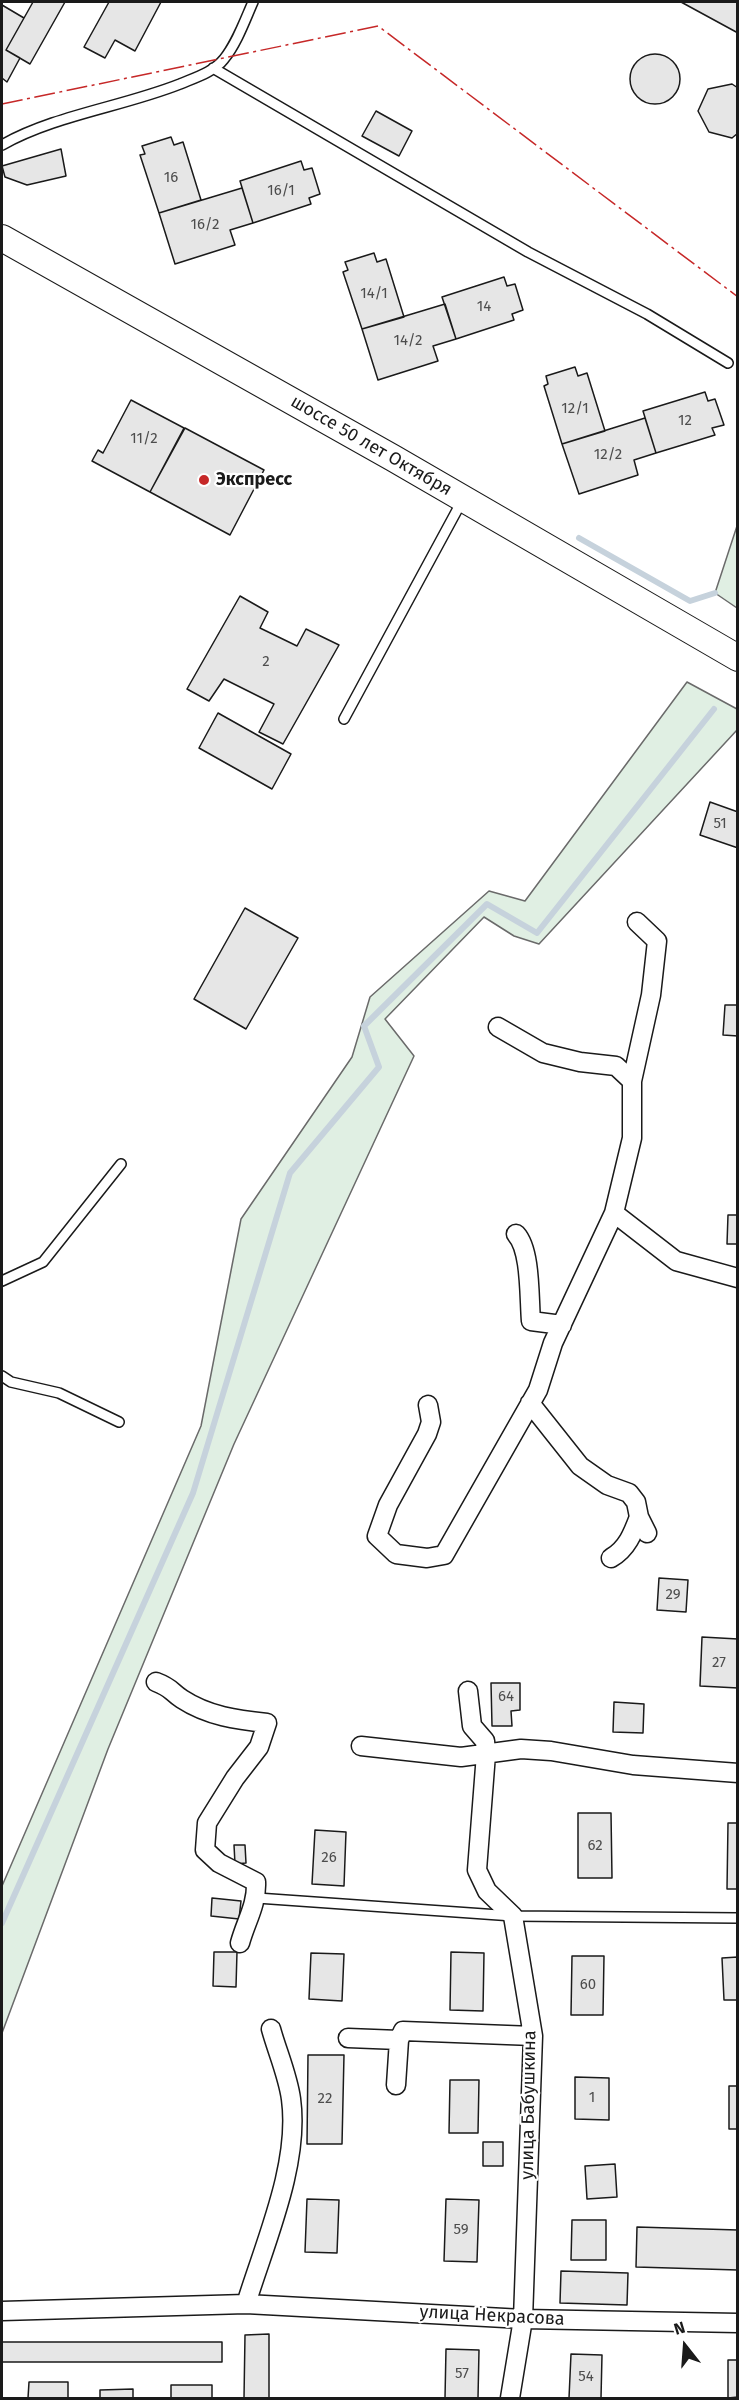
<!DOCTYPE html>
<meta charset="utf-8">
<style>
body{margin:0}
#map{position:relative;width:739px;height:2400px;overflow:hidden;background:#fff;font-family:"Fira Sans",sans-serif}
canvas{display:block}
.frame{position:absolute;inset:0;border:3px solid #1a1a1a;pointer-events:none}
.north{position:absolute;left:655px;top:2316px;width:60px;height:60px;-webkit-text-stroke:4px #fff;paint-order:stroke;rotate:343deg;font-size:16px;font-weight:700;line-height:24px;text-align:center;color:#1a1a1a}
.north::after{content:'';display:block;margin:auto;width:21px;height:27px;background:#1a1a1a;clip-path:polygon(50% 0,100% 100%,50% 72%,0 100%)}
</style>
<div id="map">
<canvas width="739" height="2400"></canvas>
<div class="frame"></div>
<div class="north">N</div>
</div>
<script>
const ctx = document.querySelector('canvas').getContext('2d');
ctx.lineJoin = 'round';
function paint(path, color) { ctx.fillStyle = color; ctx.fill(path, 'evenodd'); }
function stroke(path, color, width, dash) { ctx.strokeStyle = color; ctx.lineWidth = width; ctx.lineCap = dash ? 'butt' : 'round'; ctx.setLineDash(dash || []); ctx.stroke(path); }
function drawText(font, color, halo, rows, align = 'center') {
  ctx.font = font + ' "Fira Sans",sans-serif'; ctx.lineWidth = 4.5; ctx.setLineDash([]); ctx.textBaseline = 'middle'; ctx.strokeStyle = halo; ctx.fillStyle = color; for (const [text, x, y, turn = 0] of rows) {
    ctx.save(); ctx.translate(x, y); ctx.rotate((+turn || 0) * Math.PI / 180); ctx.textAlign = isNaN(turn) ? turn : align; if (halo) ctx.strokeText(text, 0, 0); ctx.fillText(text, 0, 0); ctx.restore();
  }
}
const green = new Path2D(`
 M737,526v82l-22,-15z
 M687,682l50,27v21l-198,214 -25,-8 -30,-19 -99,102 29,37 -180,388 -126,305 -106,284v-147l199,-460 40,-207 111,-162 18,-60 119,-106 36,10z`);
const stream = new Path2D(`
 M579,538l111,63 25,-8
 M2,1923l191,-430 97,-320 89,-106 -15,-41 123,-122 50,29 177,-224`);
const building = new Path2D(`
 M33,2h32l-35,62 -24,-14z
 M109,2h52l-26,49 -20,-11 -10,18 -21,-11z
 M681,2h57v31z
 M2,5l22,13 -18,32 14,8 -13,24 -5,-4z
 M630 79a25 25 0 1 1 50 0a25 25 0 1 1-50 0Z
 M732,84l6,4v45l-6,5 -23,-6 -11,-21 10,-22z
 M376,111l36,20 -13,25 -37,-20z
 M171,137l3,8 9,-3 18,58 -42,13 -19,-58 5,-1 -3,-8z
 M61,149l5,27 -39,9 -22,-8 -3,-11z
 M301,161l3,9 8,-2 8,26 -11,4 2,6 -58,19 -13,-42z
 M242,188l11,35 -23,7 5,15 -60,19 -16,-51z
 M374,253l3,9 9,-3 18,58 -42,12 -19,-57 5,-2 -3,-8z
 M504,277l3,9 8,-2 8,26 -11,4 2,6 -58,19 -14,-42z
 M445,304l11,35 -23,7 5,15 -60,19 -16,-51z
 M575,367l3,9 9,-3 18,58 -43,13 -18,-58 4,-2 -2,-8z
 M705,392l3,9 7,-2 9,26 -12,3 3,7 -59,18 -13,-42z
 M131,400l53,28 -34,64 -58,-31 6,-11 5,3z
 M645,418l11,35 -22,7 4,15 -59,19 -17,-50z
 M185,428l79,42 -34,65 -80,-43z
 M240,596l28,16 -8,16 37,18 9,-17 33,16 -56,99 -24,-12 15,-28 -50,-25 -15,22 -22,-12z
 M218,713l73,41 -19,35 -73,-41z
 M710,802l28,10v36l-38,-13z
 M245,908l53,30 -52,91 -52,-30z
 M725,1005h13v31l-15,-1z
 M728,1215h10v29h-11z
 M659,1578l29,2 -2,32 -29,-2z
 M702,1637l36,2v49l-38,-2z
 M491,1683h29v27l-9,1 1,15h-20z
 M614,1702l30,2 -1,29 -30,-1z
 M578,1813h33l1,65h-34z
 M728,1823h10v66h-11z
 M315,1830l31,2 -2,54 -32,-2z
 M234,1845h11l1,18 -11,1z
 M212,1898l29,3 -2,18 -28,-3z
 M214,1952h23l-1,35 -23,-1z
 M451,1952l33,1 -1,58 -33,-1z
 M311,1953l33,1 -2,47 -33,-2z
 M572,1956h32l-1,59h-32z
 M738,1957v43h-14l-2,-42z
 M308,2055h36l-2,89h-35z
 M575,2077l34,1v42l-34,-1z
 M450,2080h29l-1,53h-29z
 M729,2086h9v43h-9z
 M483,2142h20v24h-20z
 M615,2164l2,33 -30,2 -2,-33z
 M307,2199l32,1 -2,53 -32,-1z
 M446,2199l33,1 -2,62 -33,-1z
 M572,2220h34v40h-35z
 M637,2227l101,3v40l-102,-3z
 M561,2271l67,2 -1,32 -67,-2z
 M269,2334v64h-25l1,-63z
 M2,2342h220v20h-220z
 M446,2349l33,1 -1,48h-33z
 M571,2354l31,1 -1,43h-32z
 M728,2360h10v37l-10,1z
 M29,2382h39v16h-40z
 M171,2385h41v13h-41z
 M133,2389v9h-33v-8z`);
const lane = new Path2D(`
 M213,68l315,184 119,62 81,49
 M2,145c53,-30 120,-38 178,-61 14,-6 34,-12 44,-25 13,-16 21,-39 29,-57
 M344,719l118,-218
 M2,1281l41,-19 78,-98
 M2,1376l9,6 48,11 60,29
 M257,1898l256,18 225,2`);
const street = new Path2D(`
 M498,1027l45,26 37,9 36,4 16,15
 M614,1213l62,48 62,17
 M516,1234c15,16 13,63 15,87l31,4
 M530,1403l50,63 27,19 22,8 7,9 3,15 8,16
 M428,1405l3,17 -4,12 -39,71 -11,31 19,18 31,4 17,-3 94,-165 15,-47 61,-130 18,-75v-57l19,-86 6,-54 -20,-19
 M611,1558c16,-9 22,-25 28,-41
 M156,1682c16,6 14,9 26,17 26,17 55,21 85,24l-8,24 -24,31 -28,45 -2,27 14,13 37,19c1,23 -10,39 -16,61
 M468,1691l4,35 13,15 1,13 -9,116 10,21 26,25 20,120 -10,283 -13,79
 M361,1746l100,11 60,-8 30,2 82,14 105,8
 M348,2038l51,2 4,-9 130,5
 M396,2085l3,-45
 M246,2304c19,-62 54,-140 45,-205 -3,-23 -14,-48 -20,-70
 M2,2311l244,-7 277,15 215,4`);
const secondary = new Path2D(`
 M2,238l391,220 345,200`);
const power = new Path2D(`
 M2,104l376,-78 360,271`);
const markers = [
 [204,480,6,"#c62828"]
];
const numberNames = [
 ["16",171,178],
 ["16/1",281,191],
 ["16/2",205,225],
 ["14/1",374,294],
 ["14",484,307],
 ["14/2",408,341],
 ["12/1",575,409],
 ["12",685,421],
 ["11/2",144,439],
 ["12/2",608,455],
 ["2",266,662],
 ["51",720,824],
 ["29",673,1595],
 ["27",719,1663],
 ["64",506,1697],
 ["62",595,1846],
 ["26",329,1858],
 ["60",588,1985],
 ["1",592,2098],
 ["22",325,2099],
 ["59",461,2230],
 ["57",462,2374],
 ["54",586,2377]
];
const streetNames = [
 ["шоссе 50 лет Октября",371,446,30],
 ["улица Бабушкина",529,2105,-89],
 ["улица Некрасова",492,2316,3]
];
const poiNames = [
 ["Экспресс",216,480]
];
paint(green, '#e0efe3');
stroke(green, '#6a6a6a', 1.5);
stroke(stream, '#c6d2dc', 6);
paint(building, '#e6e6e6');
stroke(building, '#1a1a1a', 1.5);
stroke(lane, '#1a1a1a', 12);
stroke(street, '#1a1a1a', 21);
stroke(secondary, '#1a1a1a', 28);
stroke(lane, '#fff', 9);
stroke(street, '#fff', 18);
stroke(secondary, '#fff', 26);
stroke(power, '#c62828', 1.5, [21, 4.5, 3, 4.5]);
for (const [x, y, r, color] of markers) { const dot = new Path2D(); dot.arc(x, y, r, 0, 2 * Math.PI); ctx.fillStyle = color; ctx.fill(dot); stroke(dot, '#fff', 2); }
drawText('15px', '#4d4d4d', null, numberNames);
drawText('18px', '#1a1a1a', '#fff', streetNames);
drawText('bold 18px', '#1a1a1a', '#fff', poiNames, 'left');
</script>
